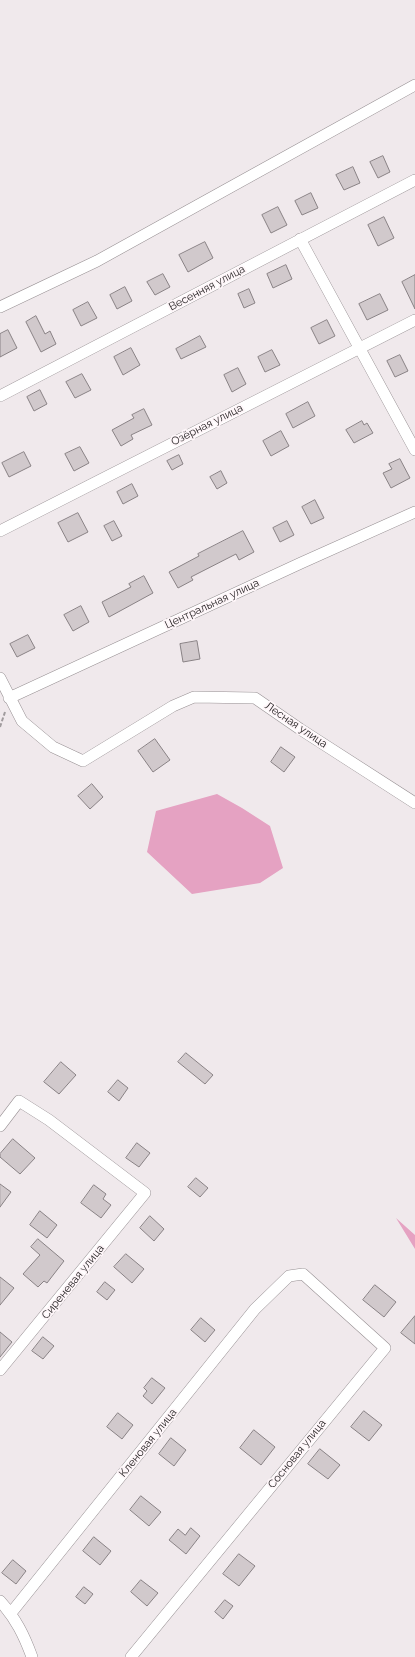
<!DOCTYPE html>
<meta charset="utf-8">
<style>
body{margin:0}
canvas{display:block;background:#f0e9ec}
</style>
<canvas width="415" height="1657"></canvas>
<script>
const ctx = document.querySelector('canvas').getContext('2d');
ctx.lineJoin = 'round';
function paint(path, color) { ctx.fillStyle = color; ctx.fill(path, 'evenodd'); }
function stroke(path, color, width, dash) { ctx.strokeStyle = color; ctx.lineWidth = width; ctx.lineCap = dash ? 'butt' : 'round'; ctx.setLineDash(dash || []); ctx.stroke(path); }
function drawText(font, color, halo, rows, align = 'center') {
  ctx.font = font + ' Raleway,sans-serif'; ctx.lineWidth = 3.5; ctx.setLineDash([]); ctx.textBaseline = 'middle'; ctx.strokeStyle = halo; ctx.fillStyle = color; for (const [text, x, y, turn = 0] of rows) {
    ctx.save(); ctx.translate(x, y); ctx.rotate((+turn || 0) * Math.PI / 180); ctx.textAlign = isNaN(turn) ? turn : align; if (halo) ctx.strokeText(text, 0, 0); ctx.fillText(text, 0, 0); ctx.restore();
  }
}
const forest = new Path2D(`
 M217,794l25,14 28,18 13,42 -23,15 -68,11 -45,-42 9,-41z
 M396,1218l19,17v14z`);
const building = new Path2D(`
 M383,156l7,16 -12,6 -8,-16z
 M353,167l7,16 -16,7 -8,-15z
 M311,193l7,15 -16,7 -7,-14z
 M278,207l9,18 -16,8 -9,-18z
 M384,217l10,21 -16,8 -10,-21z
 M205,242l8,16 -25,14 -9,-17z
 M286,265l6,14 -19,9 -6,-14z
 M163,274l7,13 -15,8 -8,-13z
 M415,275v34l-13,-27z
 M125,287l7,14 -15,8 -7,-14z
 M249,289l6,14 -11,5 -6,-14z
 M380,294l8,16 -21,10 -8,-16z
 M88,302l9,16 -16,8 -8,-16z
 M36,316l9,18 5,-3 6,13 -15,8 -15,-30z
 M327,320l8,16 -16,8 -8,-16z
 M8,330l9,18 -17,9v-23z
 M200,336l6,11 -25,12 -5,-10z
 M131,348l9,17 -17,10 -9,-18z
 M272,350l8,15 -15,7 -7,-15z
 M400,355l8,16 -13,6 -8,-16z
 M238,368l8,16 -14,8 -8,-17z
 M82,374l9,16 -16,8 -9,-16z
 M40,390l7,14 -13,7 -7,-14z
 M308,402l7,14 -22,12 -7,-14z
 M144,409l8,16 -21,10 2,4 -12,7 -9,-16 22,-12 -2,-3z
 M362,421l2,4 3,-2 6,10 -19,10 -8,-13z
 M281,431l8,15 -18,10 -8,-15z
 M80,447l9,16 -15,8 -9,-17z
 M24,452l7,14 -22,11 -7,-14z
 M179,455l4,9 -11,6 -5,-9z
 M400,459l10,19 -19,10 -8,-15 9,-4 -3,-5z
 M221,471l6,12 -10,6 -7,-12z
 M132,484l6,12 -15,8 -6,-12z
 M315,500l9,18 -13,6 -9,-17z
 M78,513l10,19 -20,10 -10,-19z
 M114,521l8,15 -10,5 -8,-15z
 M287,521l7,14 -14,7 -7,-14z
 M243,531l11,21 -15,8 -3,-6 -45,23 2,3 -15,8 -9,-16 30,-16 -1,-2z
 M144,576l9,17 -44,24 -7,-15 29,-15 -2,-3z
 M81,606l8,16 -16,9 -9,-16z
 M28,635l7,13 -18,9 -7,-13z
 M197,641l3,18 -17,3 -3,-18z
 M155,739l15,21 -17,12 -15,-21z
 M281,747l14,10 -11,15 -13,-10z
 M92,784l11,13 -13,12 -12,-13z
 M186,1053l27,22 -8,9 -27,-22z
 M61,1062l15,13 -17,19 -15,-12z
 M118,1080l10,8 -9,13 -11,-9z
 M13,1139l22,19 -15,16 -20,-17v-3z
 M137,1143l13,10 -11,14 -13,-9z
 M196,1178l12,10 -8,9 -12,-10z
 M0,1184l11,8 -11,15z
 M94,1185l12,9 -3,5 8,6 -10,13 -20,-15z
 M40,1211l17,14 -10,13 -17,-13z
 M150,1216l14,13 -10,12 -14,-13z
 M38,1239l26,22 -17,22 -3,-2 -6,6 -15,-13 17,-19 -9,-8z
 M126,1254l18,15 -12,14 -18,-16z
 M0,1277l14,11 -14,17z
 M105,1282l10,8 -8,10 -10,-8z
 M375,1285l21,17 -12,15 -21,-17z
 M415,1316v28l-14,-11z
 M201,1318l14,12 -10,12 -14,-12z
 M0,1332l12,10 -12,15z
 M43,1337l11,9 -11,13 -11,-8z
 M152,1378l13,10 -13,16 -9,-8 4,-5 -3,-3z
 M364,1411l18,14 -13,16 -18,-14z
 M118,1413l15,12 -11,14 -15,-12z
 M254,1430l21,17 -14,18 -21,-17z
 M171,1438l15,12 -12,16 -15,-12z
 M320,1449l20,16 -12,14 -20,-15z
 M141,1496l20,16 -12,14 -19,-16z
 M191,1528l9,8 -14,18 -17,-14 9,-11 7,6z
 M94,1537l17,14 -11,14 -17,-14z
 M239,1554l16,12 -16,20 -16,-12z
 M13,1560l13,11 -10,13 -14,-11z
 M141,1580l17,13 -11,13 -16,-14z
 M84,1587l9,7 -8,10 -9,-7z
 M225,1600l8,6 -10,13 -8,-7z`);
const path = new Path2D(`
 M0,727l5,-15`);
const street = new Path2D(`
 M300,239l115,211
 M0,307l97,-46 318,-176
 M0,396l415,-216
 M0,531l415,-211
 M0,678l22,43 31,26 30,14 90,-55 21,-9 61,1 45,31 115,74
 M9,698l292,-135 114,-51
 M0,1126l19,-25 30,19 96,73 -145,177
 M0,1601c16,18 24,34 32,56
 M11,1613l244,-304 34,-33 14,-2 82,74 -254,309`);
const streetNames = [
 ["Весенняя улица",207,288,-28],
 ["Озёрная улица",207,425,-27],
 ["Центральная улица",212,604,-25],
 ["Лесная улица",296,725,34],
 ["Сиреневая улица",73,1282,-51],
 ["Кленовая улица",148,1443,-51],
 ["Сосновая улица",297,1454,-51]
];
paint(forest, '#e5a2c2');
paint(building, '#d1c9cc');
stroke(building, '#898285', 1);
stroke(street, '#979093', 12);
stroke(path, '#a19c9e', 2, [4, 2]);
stroke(street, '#fff', 11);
drawText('11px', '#201d1e', '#fef6f9', streetNames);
</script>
